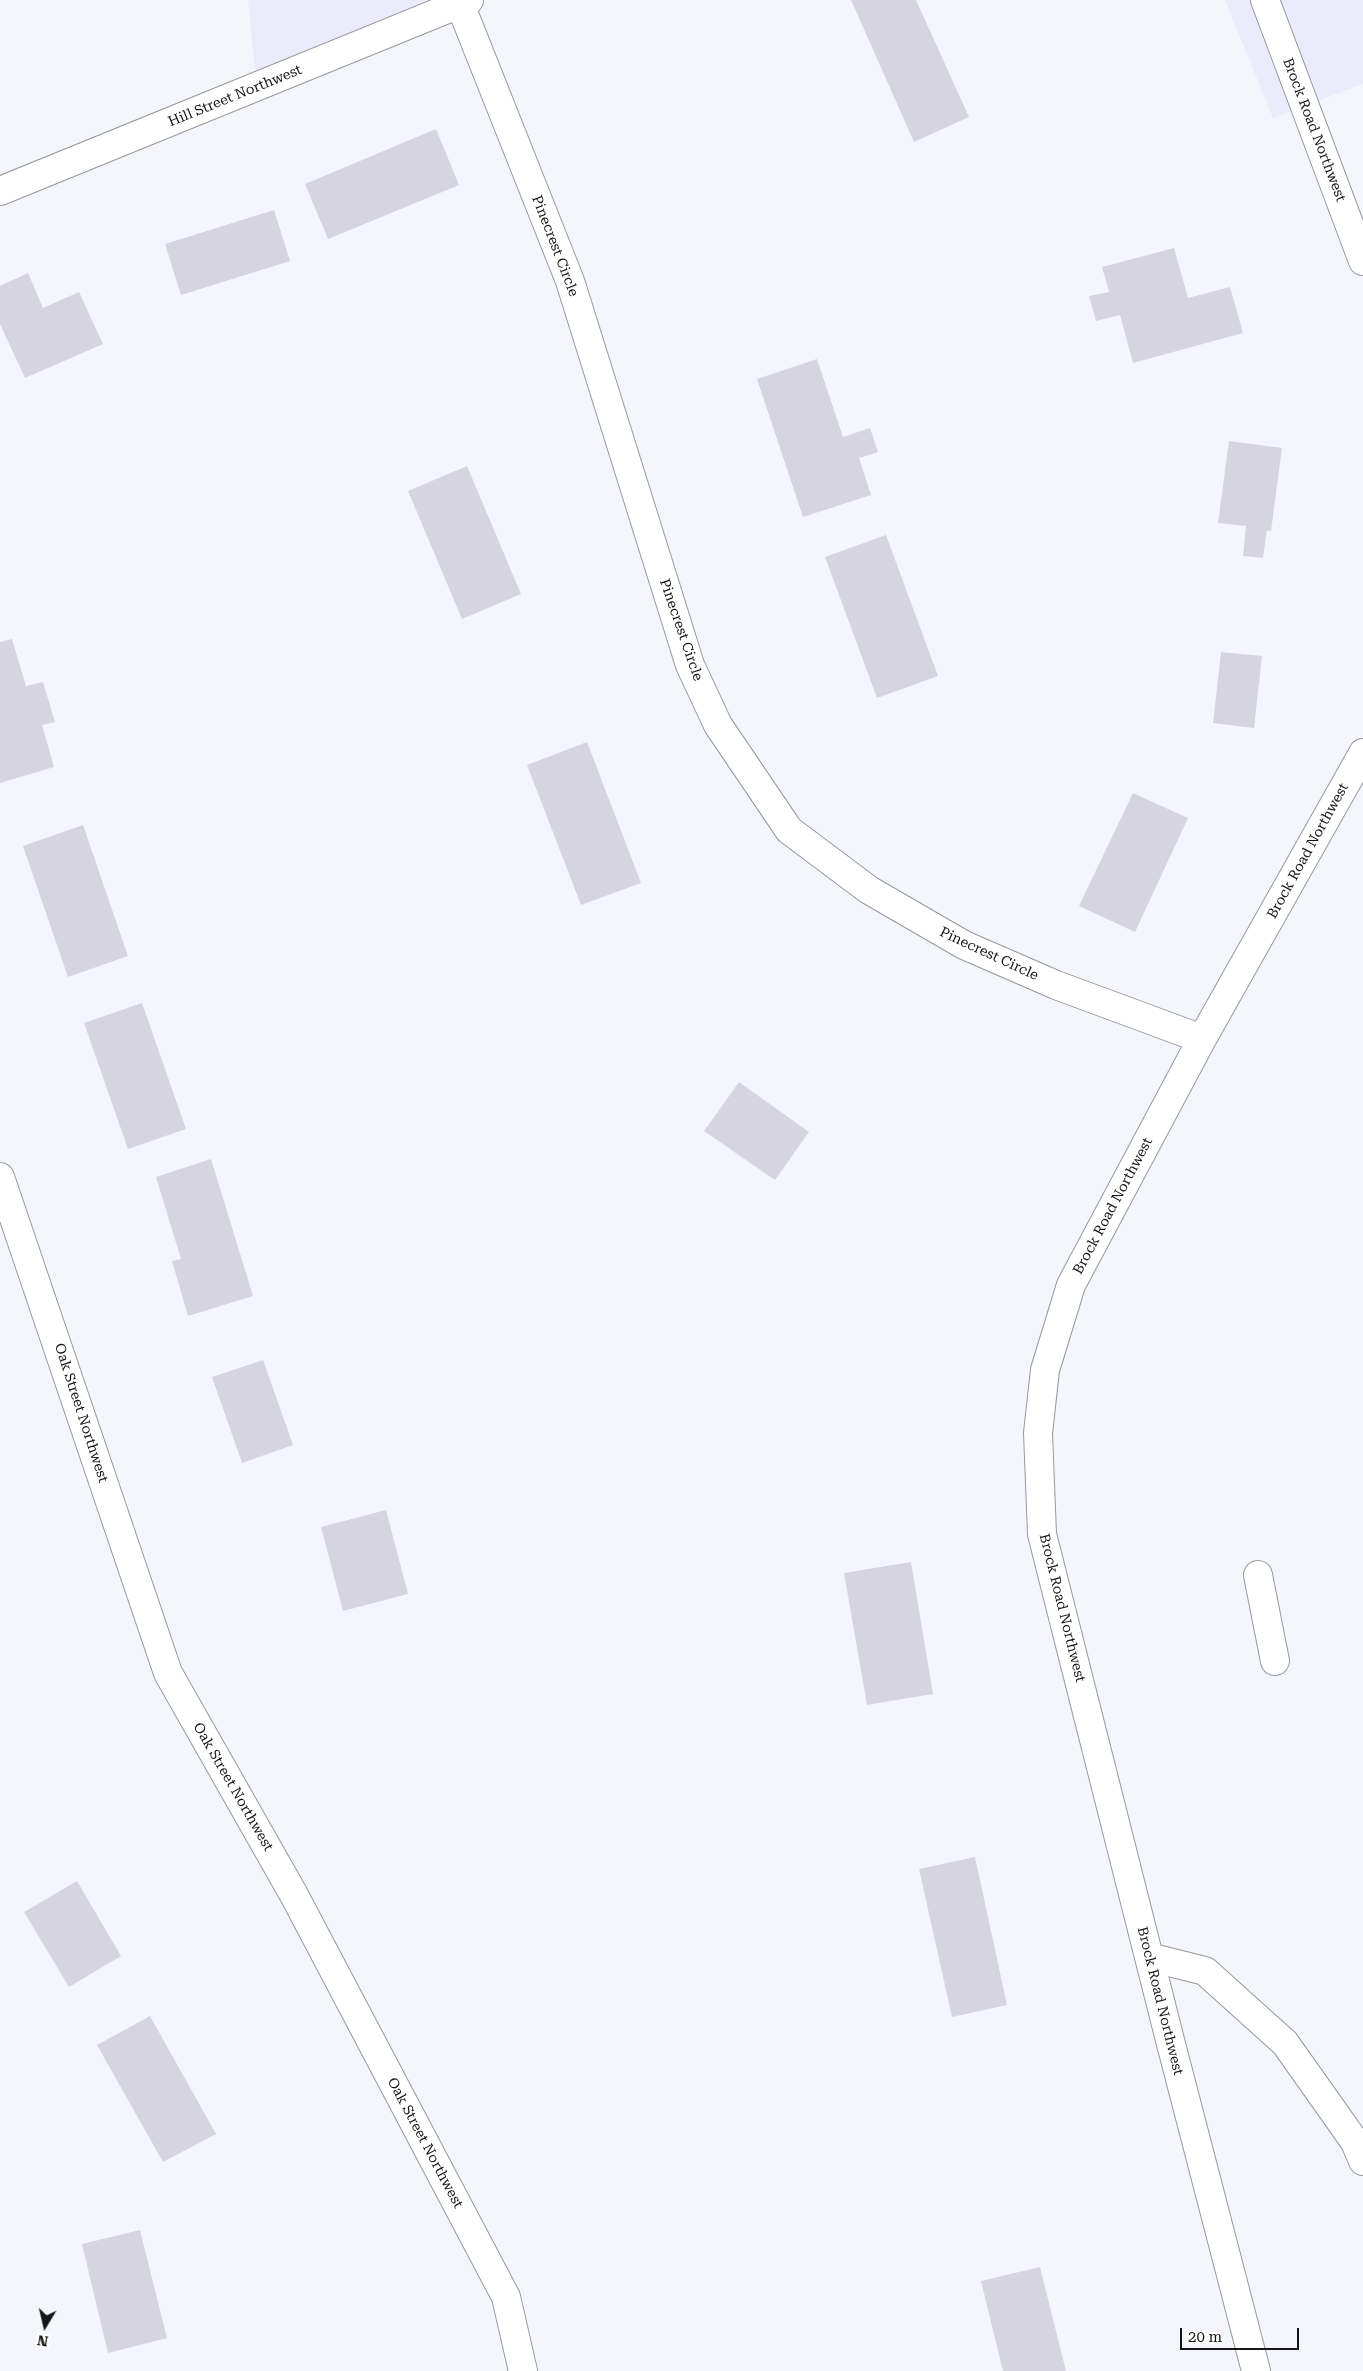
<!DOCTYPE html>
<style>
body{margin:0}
#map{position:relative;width:1363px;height:2371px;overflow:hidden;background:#f5f5fe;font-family:"Roboto Serif",serif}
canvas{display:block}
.north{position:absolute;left:20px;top:2301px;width:50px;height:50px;-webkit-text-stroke:4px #fff;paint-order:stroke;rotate:189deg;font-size:14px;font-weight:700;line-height:20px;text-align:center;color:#151518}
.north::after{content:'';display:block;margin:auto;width:18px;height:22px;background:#151518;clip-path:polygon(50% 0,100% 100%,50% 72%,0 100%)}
.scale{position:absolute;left:1180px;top:2328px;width:119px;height:22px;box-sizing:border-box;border:2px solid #151518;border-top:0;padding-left:6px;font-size:15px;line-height:18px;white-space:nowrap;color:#151518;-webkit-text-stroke:4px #fff;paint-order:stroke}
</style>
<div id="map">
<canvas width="1363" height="2371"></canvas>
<div class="north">N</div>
<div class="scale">20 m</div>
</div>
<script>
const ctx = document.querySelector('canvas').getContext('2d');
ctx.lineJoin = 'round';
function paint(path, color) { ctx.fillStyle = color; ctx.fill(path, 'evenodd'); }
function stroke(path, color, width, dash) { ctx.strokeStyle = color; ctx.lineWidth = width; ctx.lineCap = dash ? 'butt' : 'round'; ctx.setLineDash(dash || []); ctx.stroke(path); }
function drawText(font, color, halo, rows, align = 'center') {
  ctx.font = font + ' "Roboto Serif",serif'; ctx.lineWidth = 5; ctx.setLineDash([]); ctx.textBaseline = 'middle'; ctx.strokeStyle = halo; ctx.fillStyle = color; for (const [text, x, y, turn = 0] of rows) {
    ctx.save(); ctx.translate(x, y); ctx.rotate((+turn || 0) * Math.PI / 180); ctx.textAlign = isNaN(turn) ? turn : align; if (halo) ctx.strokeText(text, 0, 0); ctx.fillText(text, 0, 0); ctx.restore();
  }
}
const built = new Path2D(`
 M248,0h181l-174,71z
 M1225,0h138v84l-90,34z`);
const building = new Path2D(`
 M851,0h65l53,117 -55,25z
 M436,129l23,56 -131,54 -23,-55z
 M274,210l16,51 -109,34 -16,-51z
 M1174,248l14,50 42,-11 13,46 -110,30 -13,-48 -24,6 -7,-25 20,-4 -7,-25z
 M28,273l15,35 36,-16 24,52 -78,34 -25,-54v-38z
 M817,359l26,78 27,-9 8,24 -19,6 12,37 -68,22 -46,-138z
 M1229,441l53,7 -11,83 -4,-1 -4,28 -20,-2 3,-30 -28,-3z
 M467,466l54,128 -59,25 -54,-128z
 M886,535l52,141 -61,22 -52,-141z
 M12,639l14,47 17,-4 12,40 -13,3 12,42 -54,16v-141z
 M1221,652l41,4 -8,72 -41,-5z
 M587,742l54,141 -60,22 -54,-140z
 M1133,793l55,25 -53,114 -56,-26z
 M83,825l45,131 -60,21 -45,-131z
 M142,1003l44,126 -58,20 -44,-126z
 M739,1082l70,50 -34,48 -71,-49z
 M211,1159l42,137 -65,20 -16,-55 9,-2 -25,-82z
 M263,1360l30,85 -51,18 -30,-86z
 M386,1510l22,84 -65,17 -22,-84z
 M911,1562l22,132 -66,11 -23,-132z
 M975,1857l32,148 -55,12 -33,-148z
 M77,1881l44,75 -52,31 -45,-75z
 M150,2016l66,118 -53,28 -66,-117z
 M140,2230l27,108 -59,15 -26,-109z
 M1040,2267l26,104h-63l-22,-90z`);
const minor = new Path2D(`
 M1265,0l98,261
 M460,4l110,277 120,384 28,60 71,105 80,60 95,55 92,40 146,54
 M0,191l469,-191
 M0,1177l168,496 126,222 212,402 17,74
 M1258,1575l17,86
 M1149,1957l56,14 80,72 70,99 8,19
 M1256,2371l-85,-327 -129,-510 -4,-101 7,-63 26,-85 131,-246 161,-286`);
const streetNames = [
 ["Hill Street Northwest",235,96,-22],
 ["Brock Road Northwest",1314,130,69],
 ["Pinecrest Circle",555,246,69],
 ["Pinecrest Circle",681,630,71],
 ["Brock Road Northwest",1308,851,-61],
 ["Pinecrest Circle",989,954,25],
 ["Brock Road Northwest",1113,1206,-62],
 ["Oak Street Northwest",81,1413,72],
 ["Brock Road Northwest",1062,1608,76],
 ["Oak Street Northwest",233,1787,60],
 ["Brock Road Northwest",1160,2001,76],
 ["Oak Street Northwest",425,2143,62]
];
paint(built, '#ecebfc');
paint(building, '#d6d5df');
stroke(minor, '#97979f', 30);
stroke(minor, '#fff', 28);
drawText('14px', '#151518', '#fff', streetNames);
</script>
